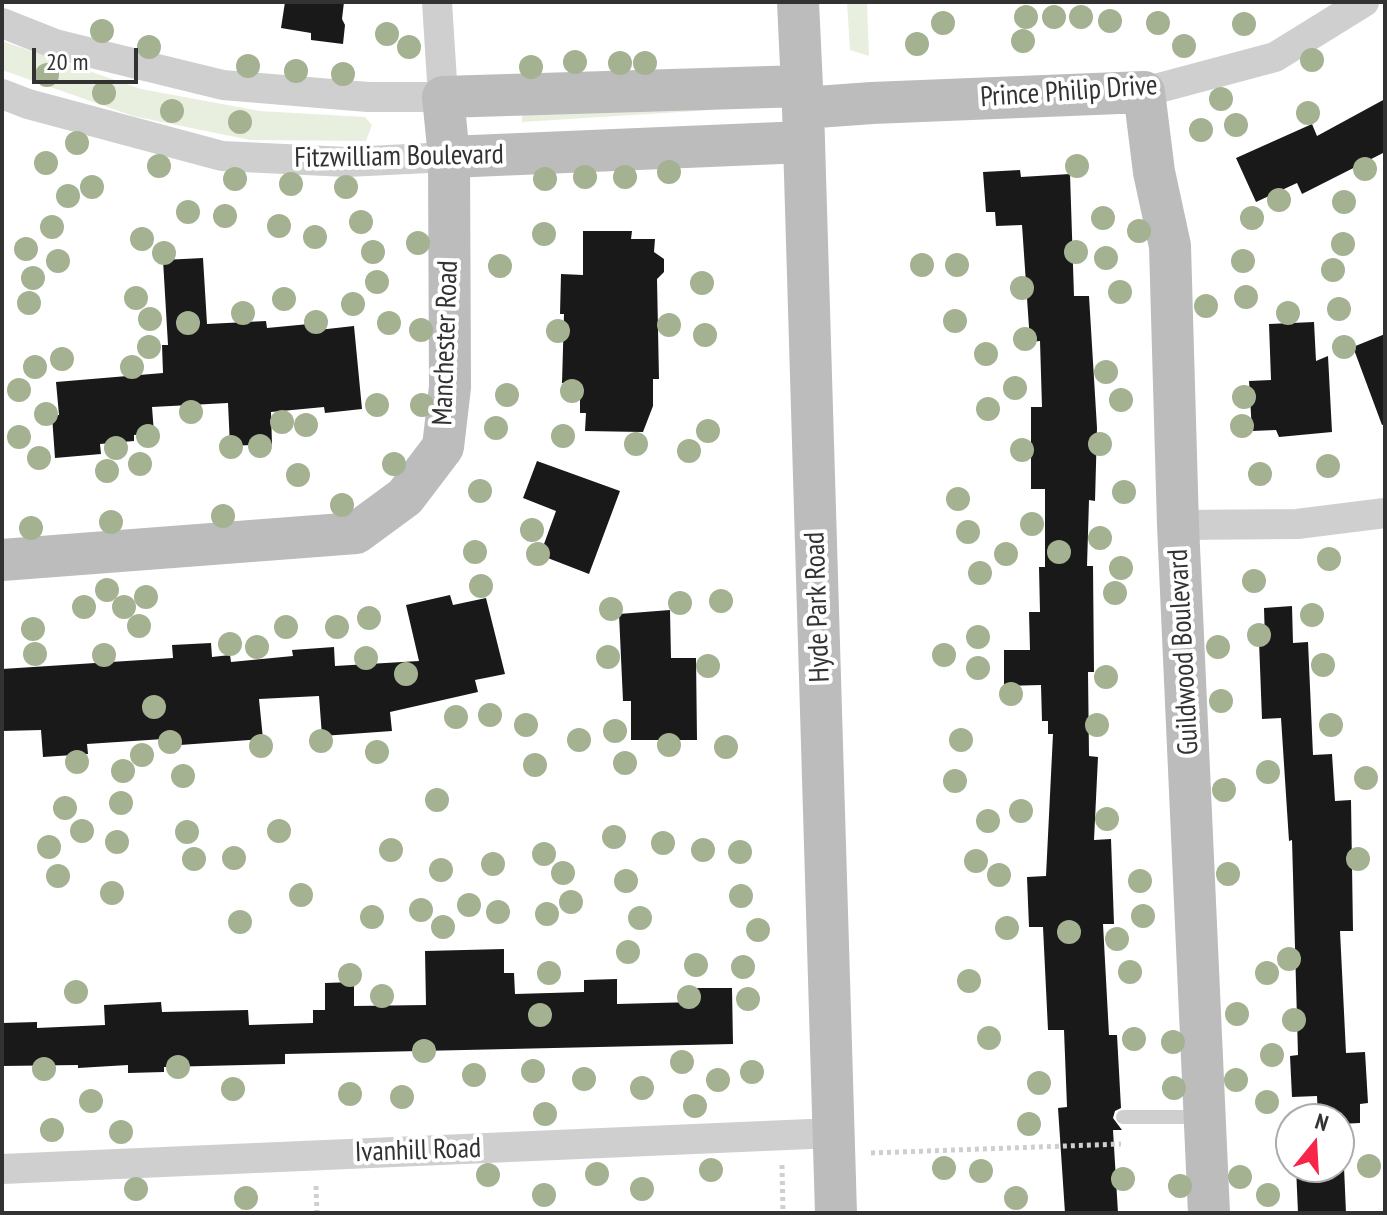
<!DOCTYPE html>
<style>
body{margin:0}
#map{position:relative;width:1387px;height:1215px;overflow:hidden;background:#fff;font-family:"PT Sans Narrow",sans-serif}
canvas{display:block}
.frame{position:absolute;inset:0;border:4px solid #323232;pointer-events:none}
.north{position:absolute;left:1275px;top:1103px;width:80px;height:80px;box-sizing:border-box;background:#fff;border:2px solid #adadad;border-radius:50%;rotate:18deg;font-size:22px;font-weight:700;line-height:32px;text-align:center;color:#323232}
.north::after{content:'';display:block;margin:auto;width:28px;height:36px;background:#f72549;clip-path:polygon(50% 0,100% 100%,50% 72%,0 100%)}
.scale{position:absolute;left:32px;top:48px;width:106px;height:36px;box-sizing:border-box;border:4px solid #323232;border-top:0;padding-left:10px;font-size:24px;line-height:28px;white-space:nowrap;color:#323232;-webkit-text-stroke:6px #fff;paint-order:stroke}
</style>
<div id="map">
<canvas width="1387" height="1215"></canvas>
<div class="frame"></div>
<div class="north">N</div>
<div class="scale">20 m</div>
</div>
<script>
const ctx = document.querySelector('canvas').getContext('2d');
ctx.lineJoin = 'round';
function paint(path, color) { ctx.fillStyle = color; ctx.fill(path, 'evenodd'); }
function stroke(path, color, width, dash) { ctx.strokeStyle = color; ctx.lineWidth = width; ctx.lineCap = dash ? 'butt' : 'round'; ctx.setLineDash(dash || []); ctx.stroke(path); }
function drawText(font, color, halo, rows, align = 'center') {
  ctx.font = font + ' "PT Sans Narrow",sans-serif'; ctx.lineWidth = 8; ctx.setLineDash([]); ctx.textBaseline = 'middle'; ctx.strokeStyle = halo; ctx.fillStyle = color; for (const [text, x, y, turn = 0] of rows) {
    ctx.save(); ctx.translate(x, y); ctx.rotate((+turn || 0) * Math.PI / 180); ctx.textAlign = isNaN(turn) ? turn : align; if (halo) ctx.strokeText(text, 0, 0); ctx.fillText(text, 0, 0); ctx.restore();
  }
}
const green = new Path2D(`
 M847,2h20l2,54 -19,-6z
 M2,41l139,48 119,22 105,6 7,8 -6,16 -116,-1 -117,-24 -131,-46z
 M522,110h191l-191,12z`);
const building = new Path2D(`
 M285,2h59l-2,17 3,6 -2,19 -32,-4v-7l-30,-5z
 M1385,99v53l-83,42 -5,-11 -41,19 -20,-44 76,-34 5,12z
 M1020,170l1,7 49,-3 4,122h15l8,132 -2,73 -6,-1 -2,66h6l1,106h-6l1,84 9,1 -4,83 17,-1 3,85h-11l6,111h8l4,73 -6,3 -2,7 9,12h-9l5,83h-53l-7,-105 9,-1 -3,-77h-16l-5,-103h-14l-2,-50 19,-1 7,-142h-5v-13h-6l-1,-36 -37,1v-36h26l-1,-38h11l-1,-45h6v-78h-14v-82h11l-2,-66 -10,1 -8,-117 -26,1 -1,-14h-9l-3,-40z
 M583,231h49l-1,8h24l-1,13 10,7v13l-7,7 2,100h-6v27l-10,26 -58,-1 1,-18h-6v-30h-18l2,-69h-4l1,-40 22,1z
 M203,258l4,66 59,-3 1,7 42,-4v7l45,-5 8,83 -37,4 -1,-6 -53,5 1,32 -42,2 -2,-43 -76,4 2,26 -20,2v6l-34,3 1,10 -46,4 -3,-42 7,-1 -3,-33 107,-9 -1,-28h6l-5,-85z
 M1314,322l2,39 12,-5 4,76 -53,5 -3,-7 -24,1 -3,-50 22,-1 -2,-56z
 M1385,334v90l-3,1 -29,-78z
 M537,461l83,30 -31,83 -49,-19 16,-44 -33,-13z
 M450,595l3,10 33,-7 19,76 -30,6 3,12 -88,20 2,19 -70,5 -3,-40 -60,3 4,40 -83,6 -1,-7 -92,6 1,10 -45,3 -2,-27 -39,1v-62l171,-11 -1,-13 39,-2 1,14 18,-2 1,7 62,-6 -1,-6 42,-3 1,19 84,-5 -13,-56z
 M1292,606l1,37 15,-1 5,113 19,-1 3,47 16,-1 2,131h-13l6,122 19,-1 3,51 -8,1v19l-21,1v-5h-21l-1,-23 -25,1 -2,-41 8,-1 -6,-215 -3,1 -8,-123 -19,1 -3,-78h6l-1,-33z
 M670,610l1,48h25l1,82h-66v-39h-8l-4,-87z
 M504,949v24h10l1,21 69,-2v-12l33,-1v25l79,-2v-14h36l1,56 -448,10v10l-121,3v5l-36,1v-8l-50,3v-3l-76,1v-43l35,-1v6l68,-3 -1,-20 57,-3 1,10 86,-2 1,15 64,-2v-13h12v-27l29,-1v24l72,-1 -1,-54z
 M1296,1167h48l2,46h-48z`);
const path = new Path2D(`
 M871,1153l250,-9
 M782,1165l1,48
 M316,1186l1,27`);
const lane = new Path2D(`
 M1123,1117h79`);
const street = new Path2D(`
 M2,23l53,21 168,41 145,12h75l-6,-95
 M1144,92l131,-35 89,-55
 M2,94l26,10 194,52 125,6 102,-5
 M1178,525l119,-1 88,-11
 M2,1169l831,-36`);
const secondary = new Path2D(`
 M798,2l5,106 33,1105
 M803,108l69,-5 272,-11 10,80 16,74 8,279 31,688
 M449,157l355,-15
 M2,560l354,-27 49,-36 38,-50 7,-60 -1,-230 -6,-60 359,-11`);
const trees = [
 [1026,17],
 [1054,17],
 [1081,17],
 [1110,21],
 [943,23],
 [1158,23],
 [1244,24],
 [102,31],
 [387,34],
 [1023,41],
 [917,44],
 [1184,46],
 [149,47],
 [409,47],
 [1312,60],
 [575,62],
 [620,63],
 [645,63],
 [248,66],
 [531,67],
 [296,71],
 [343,74],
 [47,75],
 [104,93],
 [1221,99],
 [172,111],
 [1308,113],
 [240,122],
 [1236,125],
 [1201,130],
 [77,143],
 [46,163],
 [159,166],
 [1077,166],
 [1365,169],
 [669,172],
 [585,177],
 [625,177],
 [235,179],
 [545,179],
 [291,184],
 [92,187],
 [346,187],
 [68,196],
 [1279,200],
 [1344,202],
 [188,212],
 [225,216],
 [1103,218],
 [1252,218],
 [361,222],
 [279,226],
 [52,227],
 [1139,231],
 [544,234],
 [315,237],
 [142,239],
 [418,243],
 [1343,244],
 [26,249],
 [373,252],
 [1076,252],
 [164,253],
 [1106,258],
 [58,261],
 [1243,261],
 [922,265],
 [957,265],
 [500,266],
 [1333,270],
 [33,278],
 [377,282],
 [702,283],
 [1022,288],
 [1120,292],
 [1246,297],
 [136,298],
 [284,299],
 [29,303],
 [353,304],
 [1206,306],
 [1339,309],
 [243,313],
 [1288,313],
 [150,319],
 [955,321],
 [316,322],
 [188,323],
 [389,323],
 [669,325],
 [421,330],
 [558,331],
 [705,335],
 [1025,339],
 [149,347],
 [1344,347],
 [986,354],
 [62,359],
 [35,367],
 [132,367],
 [1106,372],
 [1015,388],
 [19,390],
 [572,391],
 [507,395],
 [1244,397],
 [1121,400],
 [377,405],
 [422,405],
 [988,409],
 [191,412],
 [46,414],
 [282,422],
 [306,425],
 [1242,426],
 [496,428],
 [708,431],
 [148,436],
 [563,436],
 [19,437],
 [636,444],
 [1100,444],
 [260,446],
 [231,447],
 [116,448],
 [1022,450],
 [689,451],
 [39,458],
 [140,464],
 [394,464],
 [1328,466],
 [107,471],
 [1260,474],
 [298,475],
 [480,491],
 [1124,492],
 [958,499],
 [342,505],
 [223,516],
 [111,522],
 [1032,524],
 [31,528],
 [532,530],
 [968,532],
 [1100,538],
 [475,552],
 [1059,552],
 [538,554],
 [1006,554],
 [1329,559],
 [1121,568],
 [980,573],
 [1254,581],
 [481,586],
 [107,590],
 [1115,593],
 [146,597],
 [721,601],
 [680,603],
 [84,607],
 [124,607],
 [611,609],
 [1312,615],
 [369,618],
 [139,626],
 [286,627],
 [337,627],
 [33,629],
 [1259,635],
 [978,637],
 [230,644],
 [257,647],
 [1218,647],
 [35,654],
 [104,655],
 [944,655],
 [608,657],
 [366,658],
 [1323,665],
 [708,666],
 [978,668],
 [406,674],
 [1106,677],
 [1011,694],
 [1221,701],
 [154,707],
 [490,715],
 [456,717],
 [526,725],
 [1097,725],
 [1331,725],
 [615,731],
 [579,740],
 [961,740],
 [321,741],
 [170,742],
 [669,745],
 [261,746],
 [726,747],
 [377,752],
 [142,755],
 [77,762],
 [625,763],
 [535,765],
 [123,771],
 [1268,772],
 [183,776],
 [1366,778],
 [955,781],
 [1224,790],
 [437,800],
 [121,803],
 [65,808],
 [1021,811],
 [1107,819],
 [988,821],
 [82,831],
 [279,831],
 [187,832],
 [614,837],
 [117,842],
 [663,843],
 [49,847],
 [391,850],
 [703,850],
 [740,852],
 [544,854],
 [234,858],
 [194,859],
 [1358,859],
 [976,861],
 [493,864],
 [441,870],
 [563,873],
 [1228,874],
 [999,875],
 [58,876],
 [626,881],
 [1140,881],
 [112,893],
 [301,895],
 [741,896],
 [571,902],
 [469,905],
 [421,910],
 [498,912],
 [547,914],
 [1143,916],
 [372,917],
 [640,918],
 [240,922],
 [443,927],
 [1007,928],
 [758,930],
 [1069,932],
 [1117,939],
 [628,952],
 [1289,959],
 [696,965],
 [743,967],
 [1130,972],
 [549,973],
 [1267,973],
 [350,975],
 [969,981],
 [76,992],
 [382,996],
 [689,997],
 [748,999],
 [1237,1014],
 [540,1015],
 [1294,1020],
 [989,1038],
 [1134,1039],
 [1173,1042],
 [424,1051],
 [1272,1055],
 [682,1062],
 [178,1067],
 [44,1069],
 [533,1071],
 [752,1072],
 [474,1075],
 [584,1079],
 [718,1080],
 [1236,1080],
 [1039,1083],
 [642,1088],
 [1174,1088],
 [233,1089],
 [350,1094],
 [402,1097],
 [91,1101],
 [1267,1102],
 [695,1106],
 [545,1114],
 [1029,1124],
 [52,1130],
 [121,1132],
 [1369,1166],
 [944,1168],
 [711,1170],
 [981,1171],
 [597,1174],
 [488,1175],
 [1240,1177],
 [1123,1179],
 [1180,1186],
 [136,1189],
 [642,1189],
 [544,1195],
 [1268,1195],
 [246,1198],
 [1016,1198]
];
const streetNames = [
 ["Prince Philip Drive",1069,92,-4],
 ["Fitzwilliam Boulevard",399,157,-1],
 ["Manchester Road",446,343,-88],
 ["Hyde Park Road",818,607,-92],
 ["Guildwood Boulevard",1184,652,-93],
 ["Ivanhill Road",418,1151,-2]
];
paint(green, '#e9efdf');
paint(building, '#191919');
stroke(path, '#cfcfcf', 5, [4, 4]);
stroke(lane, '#cfcfcf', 14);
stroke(street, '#cfcfcf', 30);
stroke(secondary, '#bcbcbc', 42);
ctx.fillStyle = '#a4b292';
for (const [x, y] of trees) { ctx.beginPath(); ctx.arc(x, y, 12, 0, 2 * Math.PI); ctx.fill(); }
drawText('28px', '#323232', '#fff', streetNames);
</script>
